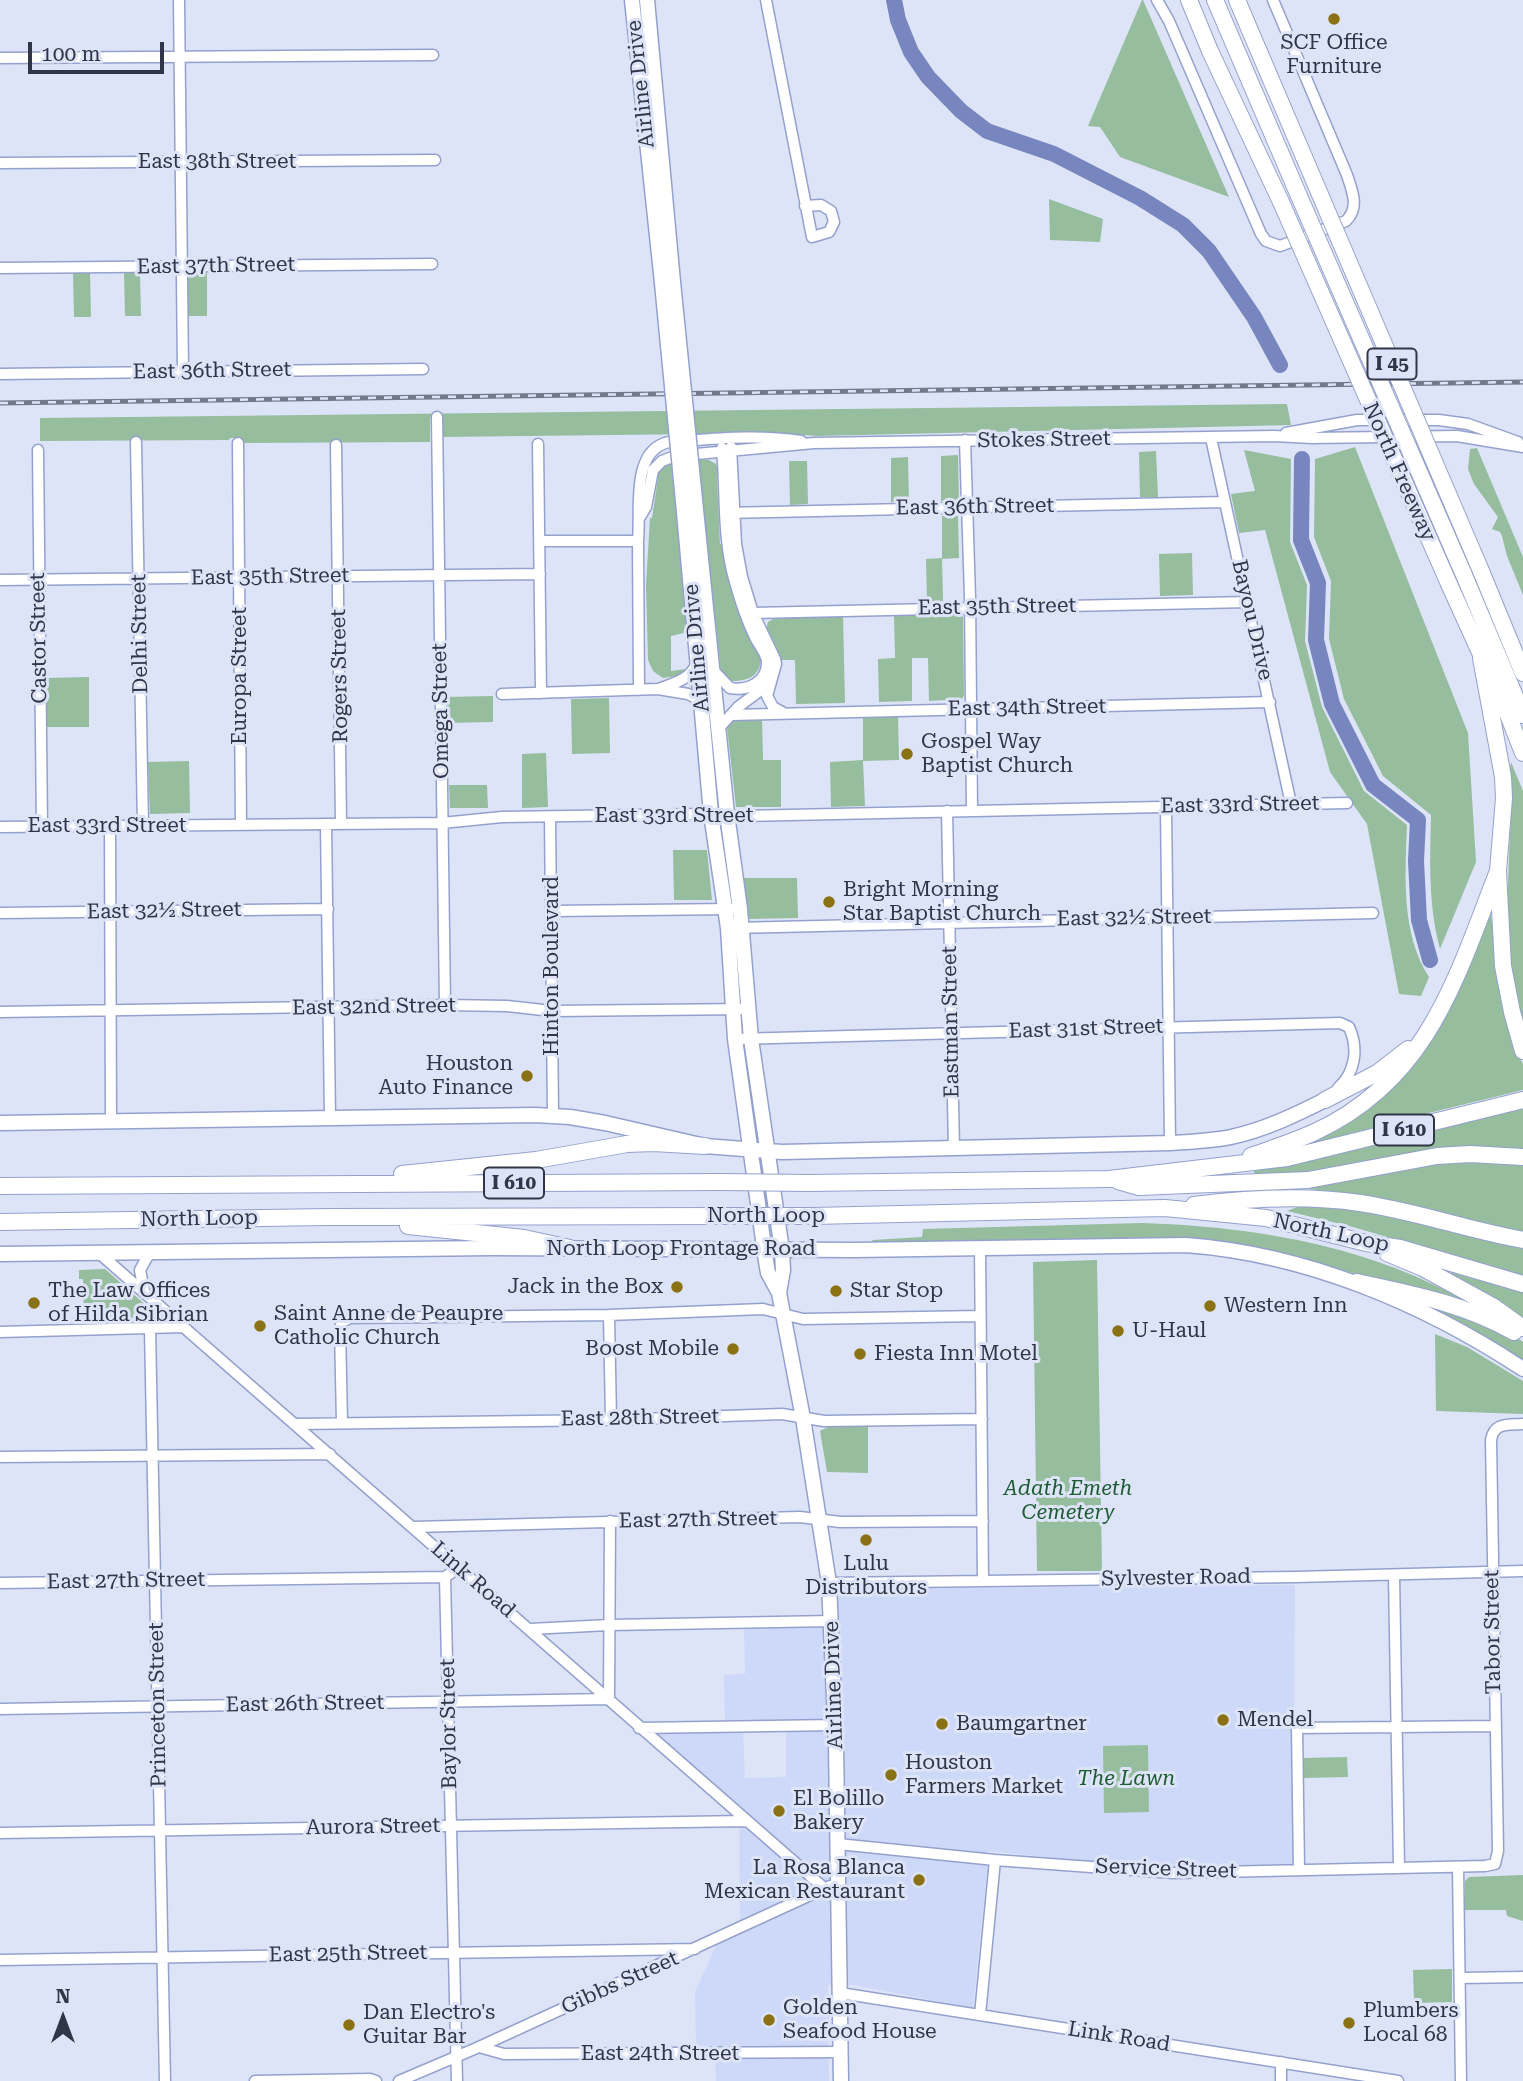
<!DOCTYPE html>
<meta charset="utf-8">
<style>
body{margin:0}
#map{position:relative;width:1523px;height:2081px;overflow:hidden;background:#dee4f7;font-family:"Roboto Serif",serif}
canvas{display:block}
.north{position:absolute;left:28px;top:1983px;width:70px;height:70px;-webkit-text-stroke:5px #dee4f7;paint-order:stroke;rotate:0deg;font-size:19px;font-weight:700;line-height:28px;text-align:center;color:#303547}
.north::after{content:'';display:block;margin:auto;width:24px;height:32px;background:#303547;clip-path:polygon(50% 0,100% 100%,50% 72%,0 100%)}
.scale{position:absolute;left:28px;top:42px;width:136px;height:32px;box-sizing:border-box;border:4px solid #303547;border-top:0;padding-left:9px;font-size:21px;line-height:24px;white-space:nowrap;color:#303547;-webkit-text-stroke:5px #dee4f7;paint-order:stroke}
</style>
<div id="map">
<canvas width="1523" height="2081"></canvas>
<div class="north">N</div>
<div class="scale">100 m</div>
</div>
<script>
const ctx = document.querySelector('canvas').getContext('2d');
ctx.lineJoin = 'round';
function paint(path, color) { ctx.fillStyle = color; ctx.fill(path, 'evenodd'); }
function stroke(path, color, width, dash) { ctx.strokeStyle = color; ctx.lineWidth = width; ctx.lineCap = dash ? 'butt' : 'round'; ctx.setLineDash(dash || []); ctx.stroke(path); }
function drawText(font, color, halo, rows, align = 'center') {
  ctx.font = font + ' "Roboto Serif",serif'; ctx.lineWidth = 6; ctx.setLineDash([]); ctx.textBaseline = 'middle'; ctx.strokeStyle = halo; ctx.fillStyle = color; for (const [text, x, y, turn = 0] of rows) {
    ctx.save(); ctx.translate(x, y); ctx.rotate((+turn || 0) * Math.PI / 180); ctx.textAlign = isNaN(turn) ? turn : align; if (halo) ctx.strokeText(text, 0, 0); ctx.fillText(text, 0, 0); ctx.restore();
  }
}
const built = new Path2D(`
 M1295,1585l-2,280 -132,4 -172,-18 -16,157 -120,-23h-25l1,96h-113l-1,-24 -19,-9 -1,-56 23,-51 22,-10 -1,-123 -85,-76 89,-2 2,48 41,-1v-55l-61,1 -1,-48 21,-1 -1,-47 76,-1 23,-37z`);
const green = new Path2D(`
 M1142,0h1l86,197 -109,-40 -20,-30 -12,-1z
 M1049,199l54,20 -3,23 -50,-2z
 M188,270h19v46h-19z
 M73,273h17l1,44h-17z
 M124,273h16l1,43h-16z
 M1287,404l4,21 -475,11 -45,-4 -72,2 -258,3v-19l-11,-1v25l-188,1 -1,-5h-11l-1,2 -189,1v-23z
 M1355,447l113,286 8,129 -36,87c-12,-45 -10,-89 -9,-134l-48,-39 -39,-77 -15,-60 2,-58 -17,-44 1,-78z
 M1477,448l46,109v38l-16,-39 -5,-20 -2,-4 -8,-3 6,-12 -24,-33 -6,-15 2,-20z
 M1244,450l47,9 -1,83 17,43 -2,56 17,66 42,84 43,34c-2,50 -6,109 22,152l-8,19 -22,-2 -32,-170 -37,-52 -65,-242 -26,3 -8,-39 24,-3z
 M1156,451l2,46h-18l-1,-45z
 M958,455l1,46h-18v-45z
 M908,457l1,45h-18v-44z
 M709,460l7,4 4,14h-3l3,66h3l38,116c-2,19 -16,21 -32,21l-8,-8 -19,-174 -27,3 13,130 -17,4v35l15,-2 -8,7 -15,2 -10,-7 -5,-11 -2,-75 4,-67h2l6,-40 -3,-1c10,-20 34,-17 54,-17z
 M789,461h18l1,43 -18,1z
 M942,516h16l1,42 -17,1 1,42h-16l-1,-42 16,-1z
 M1192,553l1,42 -33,1 -1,-42z
 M957,613l6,4 1,78 -2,4 -33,2 -1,-43h-16v43l-33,1 -1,-43 17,-1 -1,-43z
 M843,616l2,87 -49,1 -1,-44h-15l-2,-8 -12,-22 2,-8 8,-5z
 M89,677v50h-43v-49z
 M493,696v26l-47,1v-26z
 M609,698l1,55 -38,1 -1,-55z
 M898,715l1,45 -36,1 2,45 -34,1 -1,-45 33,-2v-44z
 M738,717h24l1,43h18v47h-45l-9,-80z
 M546,753l2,54 -26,1v-54z
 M189,761l1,52 -40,1 -2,-52z
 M1511,762l12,29v235c-21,-70 -15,-143 -12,-216 1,-15 -3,-34 0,-48z
 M449,785h38l1,23h-38z
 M673,850h34l5,50h-38z
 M743,878h54l1,40 -51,1z
 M1490,912l3,15 1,31 8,49 13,42 8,15v26l-123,30 -113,32 92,-55z
 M1523,1107v42l-54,-3 -34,3 -121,22 -21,3h-39v-3z
 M1467,1161l56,3v69l-118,-30 -95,-14v-3l106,-20z
 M1300,1206l64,4 103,23v3l56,11v30l-170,-50 -66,-16z
 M1142,1223c121,4 241,25 345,91l-191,-58 -53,-12 -35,-5 -43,-2 -234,6 -60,-1 2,-2 49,-3 1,-8z
 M1097,1260l5,311h-65l-4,-309z
 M105,1269l53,47 -2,2 -72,1 -1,-40h-4v-9z
 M1451,1272l72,21v28l-73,-46z
 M1412,1300l23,5 80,31 8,6v18l-49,-29z
 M1435,1334l32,13 56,34v33l-87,-3z
 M868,1426v47l-41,-1 -7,-41 8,-4z
 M1148,1745l1,67 -45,1 -1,-67z
 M1347,1757l1,20 -45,1v-20z
 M1523,1875v46l-16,-5 -1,-6h-41v-29l4,-4z
 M1452,1969v33l-38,1 -1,-33z`);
const river = new Path2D(`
 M894,0l4,20 13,32 17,25 33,34 26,20 67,23 86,44 43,27 26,26 45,66 26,48
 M1302,459l-1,81 17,43 -2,57 16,64 41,81 45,35 -2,41 3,59 11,40`);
const minor = new Path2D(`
 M179,0l4,371
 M766,0l46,237 17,-5 5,-10 -3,-11 -10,-6 -16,1
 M1157,0l12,21 92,213 5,7 14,5 66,-25c14,-14 6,-30 1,-46l-74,-175
 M0,58l433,-3
 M0,163l435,-3
 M0,268l432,-4
 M0,374l423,-5
 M437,417l8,588
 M1286,433l71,-13h82l29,4 50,18
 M1211,438l80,366
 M965,440l5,157 2,214
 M136,442l7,384
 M238,443l3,382
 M538,444l3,249
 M336,445l5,378
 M731,447l5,97 6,33 11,36 22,46 1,5 -9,32 6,11 9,5
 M38,450l4,377
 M725,513l499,-11
 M640,517l6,-10 7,-37 9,-9 13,-5 139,-13 460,-7 38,2 145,-2 66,11
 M540,541h98
 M0,580l540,-6
 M746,615l7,-2 495,-11
 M712,669l18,19c17,3 38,-5 37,-27 -1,-8 -9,-17 -12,-24 -9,-18 -15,-37 -20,-55 -13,-44 -9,-89 -13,-134
 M661,688c15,-5 31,-10 36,-26
 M639,690l-1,-149c3,-30 -8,-91 31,-99 44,-3 88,-8 132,-1
 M502,694l156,-5 30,5 6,3 8,9
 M731,715l539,-13
 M719,728l19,-21 31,-23
 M1166,807l4,336
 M947,811l7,338
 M550,817l3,298
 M326,824l4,294
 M110,826l1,296
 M0,827l442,-4 60,-6 200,-3 40,2 605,-13
 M552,911l179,-2
 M0,913l328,-4
 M734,928l639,-15
 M0,1012l445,-7 62,1 45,5 195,-2
 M735,1039l605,-16 9,4c10,22 6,46 -11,61
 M980,1248l3,333
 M99,1253l725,635
 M144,1291l-4,-21 10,-18
 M609,1315l2,105
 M150,1329l15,752
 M0,1332l184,-5
 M342,1423l-2,-95 2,-6 8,-4 259,-3 154,-6 40,10 177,-3
 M297,1424l314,-4 171,-6 42,7 158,-2
 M0,1457l330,-3
 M413,1527l387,-10 40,5 143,-1
 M1394,1575l5,292
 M445,1577l12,504
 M0,1583l445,-6 6,-4
 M829,1583l467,-6 227,-6
 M530,1629l79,-4 223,-4
 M0,1709l609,-10 1,-178
 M639,1728l197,-3
 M0,1833l746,-12
 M838,1844l157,16 179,13 311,-7 10,-2 3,-13 -7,-411c3,-18 17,-15 32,-16
 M1458,1867l3,214
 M1299,1870l-2,-142 198,-2
 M0,1960l695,-11
 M1460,1978l63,-1
 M840,1993l558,88
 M980,2015l15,-155
 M479,2047l25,7 337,-2
 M1281,2062v19
 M255,2081l115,-2 6,2
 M399,2081l80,-34 351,-161`);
const major = new Path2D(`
 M632,0l30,283
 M647,0l26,282
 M695,500l32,314 13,95 11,130 31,211 1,20 -4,23
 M683,501l28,313 17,114 7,111 31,222 2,12 11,20 24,125 26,165 7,161 5,337
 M0,1123l535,-8 35,2 35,6 100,23 77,6 388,-9c20,-1 41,-2 61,-6 33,-7 64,-22 94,-37
 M0,1254l490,-6 365,2 331,-5c120,9 237,58 337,124`);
const highway = new Path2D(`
 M1189,0l21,51 71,151
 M1215,0l84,196
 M1237,0l67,157
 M1481,571l42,102
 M1464,575l59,140
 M1449,584l58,128 16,41
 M1481,658l22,119 1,21 -6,73 5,95 9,46 11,39
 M1325,1100l52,-27 31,-24
 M1251,1156c22,-8 45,-15 66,-25 112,-53 139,-153 181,-260
 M402,1174l134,-14 91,-16 26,-1 52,3
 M1118,1181l21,6 169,-7 129,-24 33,-2 53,3
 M808,1183l301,-4 178,-21 236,-58
 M0,1186l719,-4
 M1194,1205c54,-7 112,-10 166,-2 55,8 108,27 163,37
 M812,1216l353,-8 101,10 100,25 34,5 123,36
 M0,1222l329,-5 394,-1
 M408,1226l116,12 46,10
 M1387,1253l36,15 71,39 29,21
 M1357,1282c55,12 108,22 157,50`);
const rail = new Path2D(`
 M0,403l1523,-21`);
const majorBridge = new Path2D(`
 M673,282l22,218
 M662,283l21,218`);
const highwayBridge = new Path2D(`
 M1304,157l177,414
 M1299,196l165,379
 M1281,202l168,382
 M719,1182l89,1
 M723,1216h89`);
const markers = [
 [1334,19,7,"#8a7113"],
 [907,754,7,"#8a7113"],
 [829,902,7,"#8a7113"],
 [527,1076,7,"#8a7113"],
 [677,1287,7,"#8a7113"],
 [836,1291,7,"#8a7113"],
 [34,1303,7,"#8a7113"],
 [1210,1306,7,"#8a7113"],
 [260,1326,7,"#8a7113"],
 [1118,1331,7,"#8a7113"],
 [733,1349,7,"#8a7113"],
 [860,1354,7,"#8a7113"],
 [866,1540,7,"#8a7113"],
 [1223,1720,7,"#8a7113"],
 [942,1724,7,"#8a7113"],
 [891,1775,7,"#8a7113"],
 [779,1811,7,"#8a7113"],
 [919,1880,7,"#8a7113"],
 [769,2020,7,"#8a7113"],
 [1349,2023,7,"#8a7113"],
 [349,2025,7,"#8a7113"]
];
const shields = [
 [1392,364,49],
 [1404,1130,60],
 [514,1183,60]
];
const shieldNames = [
 ["I 45",1392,364],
 ["I 610",1404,1130],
 ["I 610",514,1183]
];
const poiNames = [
 ["SCF Office",1334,43,"center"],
 ["Furniture",1334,67,"center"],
 ["Gospel Way",921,742],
 ["Baptist Church",921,766],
 ["Bright Morning",843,890],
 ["Star Baptist Church",843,914],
 ["Houston",513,1064,"right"],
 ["Auto Finance",513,1088,"right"],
 ["Jack in the Box",663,1287,"right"],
 ["The Law Offices",48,1291],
 ["of Hilda Sibrian",48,1315],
 ["Star Stop",850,1291],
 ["Western Inn",1224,1306],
 ["Saint Anne de Peaupre",274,1314],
 ["Catholic Church",274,1338],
 ["U-Haul",1132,1331],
 ["Boost Mobile",719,1349,"right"],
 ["Fiesta Inn Motel",874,1354],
 ["Lulu",866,1564,"center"],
 ["Distributors",866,1588,"center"],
 ["Mendel",1237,1720],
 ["Baumgartner",956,1724],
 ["Houston",905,1763],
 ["Farmers Market",905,1787],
 ["El Bolillo",793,1799],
 ["Bakery",793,1823],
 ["La Rosa Blanca",905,1868,"right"],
 ["Mexican Restaurant",905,1892,"right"],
 ["Golden",783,2008],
 ["Seafood House",783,2032],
 ["Plumbers",1363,2011],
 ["Local 68",1363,2035],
 ["Dan Electro's",363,2013],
 ["Guitar Bar",363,2037]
];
const streetNames = [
 ["Airline Drive",641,84,-96],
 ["East 38th Street",217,162],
 ["East 37th Street",216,266,-1],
 ["East 36th Street",212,371,-1],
 ["Stokes Street",1044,440,-1],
 ["North Freeway",1399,472,66],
 ["East 36th Street",975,507,-1],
 ["East 35th Street",270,577,-1],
 ["East 35th Street",997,607,-1],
 ["Bayou Drive",1252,620,77],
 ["Delhi Street",140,634,-91],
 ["Castor Street",39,638,-91],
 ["Airline Drive",697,648,-95],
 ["Europa Street",240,676,-90],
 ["Rogers Street",340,676,-91],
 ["East 34th Street",1027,708,-1],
 ["Omega Street",441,711,-91],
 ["East 33rd Street",1240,805,-1],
 ["East 33rd Street",674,816],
 ["East 33rd Street",107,826],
 ["East 32½ Street",164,911,-1],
 ["East 32½ Street",1134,918,-1],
 ["Hinton Boulevard",552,966,-90],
 ["East 32nd Street",374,1007,-1],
 ["Eastman Street",951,1022,-91],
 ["East 31st Street",1086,1029,-2],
 ["North Loop",766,1216],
 ["North Loop",199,1219,-1],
 ["North Loop",1331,1233,12],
 ["North Loop Frontage Road",681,1249],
 ["East 28th Street",640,1418,-1],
 ["East 27th Street",698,1520,-1],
 ["Sylvester Road",1176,1578,-1],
 ["Link Road",473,1580,41],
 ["East 27th Street",126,1581,-1],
 ["Tabor Street",1493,1632,-91],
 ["Airline Drive",834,1685,-92],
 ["East 26th Street",305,1704,-1],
 ["Princeton Street",158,1705,-91],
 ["Baylor Street",449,1724,-91],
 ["Aurora Street",373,1827,-1],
 ["Service Street",1166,1869,2],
 ["East 25th Street",348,1954,-1],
 ["Gibbs Street",620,1983,-24],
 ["Link Road",1119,2037,9],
 ["East 24th Street",660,2054]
];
const parkNames = [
 ["Adath Emeth",1068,1489],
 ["Cemetery",1068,1513],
 ["The Lawn",1126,1779]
];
paint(built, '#ced8f8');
paint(green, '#95bd9e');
stroke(river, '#7786be', 16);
stroke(minor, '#94a1cd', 13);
stroke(major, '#94a1cd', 17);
stroke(highway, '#94a1cd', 18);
stroke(minor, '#fff', 10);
stroke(major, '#fff', 14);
stroke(highway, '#fff', 16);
stroke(rail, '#73788a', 5);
stroke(rail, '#dee4f7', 2.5, [8]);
stroke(majorBridge, '#94a1cd', 17, []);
stroke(highwayBridge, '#94a1cd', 18, []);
stroke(majorBridge, '#fff', 14);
stroke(highwayBridge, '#fff', 16);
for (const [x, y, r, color] of markers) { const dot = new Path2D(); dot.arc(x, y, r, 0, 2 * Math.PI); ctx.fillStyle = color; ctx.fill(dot); stroke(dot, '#dee4f7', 2.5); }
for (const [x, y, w] of shields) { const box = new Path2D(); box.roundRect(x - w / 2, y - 15.5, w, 31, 5); ctx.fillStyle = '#dee4f7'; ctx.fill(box); stroke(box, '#303547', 2); }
drawText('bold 19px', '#303547', null, shieldNames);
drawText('21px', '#303547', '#dee4f7', poiNames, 'left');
drawText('21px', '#303547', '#dee4f7', streetNames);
drawText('italic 21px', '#1e5c34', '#dee4f7', parkNames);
</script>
